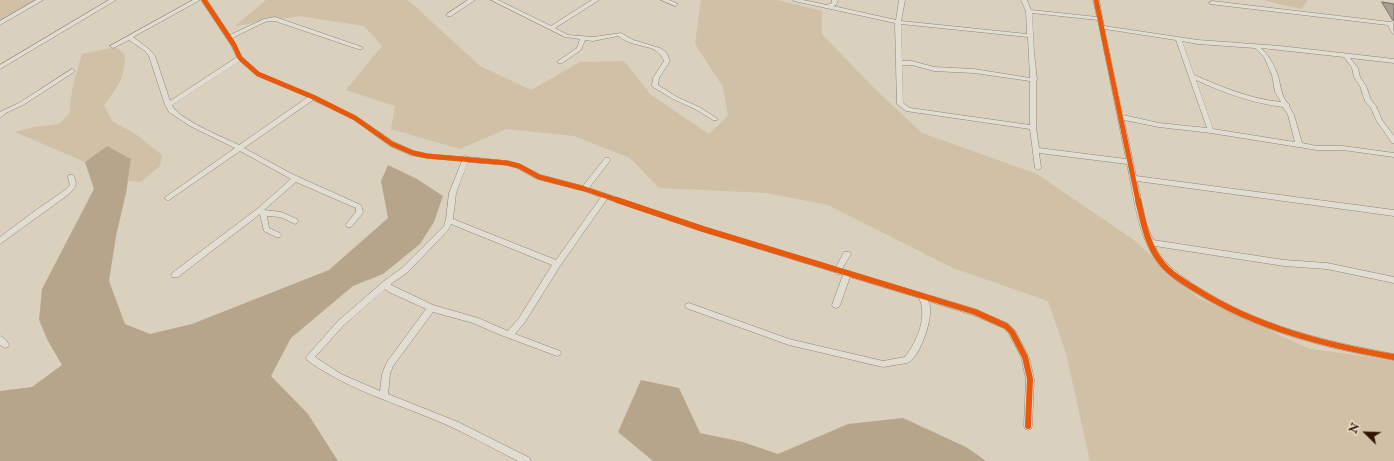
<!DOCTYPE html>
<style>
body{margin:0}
#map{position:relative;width:1394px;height:461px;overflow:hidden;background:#d9d0bd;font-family:"IM FELL Double Pica",serif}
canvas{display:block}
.north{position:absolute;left:1346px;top:413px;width:40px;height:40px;-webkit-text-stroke:3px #eee2cc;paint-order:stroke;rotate:293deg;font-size:11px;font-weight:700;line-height:16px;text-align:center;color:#311404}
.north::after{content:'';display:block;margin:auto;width:14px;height:18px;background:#311404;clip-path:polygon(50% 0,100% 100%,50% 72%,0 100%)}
</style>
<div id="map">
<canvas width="1394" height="461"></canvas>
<div class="north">N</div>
</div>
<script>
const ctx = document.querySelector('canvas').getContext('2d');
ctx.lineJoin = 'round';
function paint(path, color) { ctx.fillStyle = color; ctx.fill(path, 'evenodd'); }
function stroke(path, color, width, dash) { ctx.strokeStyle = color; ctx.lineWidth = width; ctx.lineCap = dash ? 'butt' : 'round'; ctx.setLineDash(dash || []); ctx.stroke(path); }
const green = new Path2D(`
 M0,0h36l-36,20z
 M266,0h142l72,66 51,24 49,-28 44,-1 27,34 58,39 19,-18 -5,-29 -28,-43 6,-44h76l45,11v23l52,54 48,45 115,41 97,66 64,58 112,51 84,11v101h-304l-24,-108 -18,-52 -95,-33 -125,-63 -61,-12 -108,-5 -29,-30 -56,-22 -68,-7 -46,20 -69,-20 4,-23 -49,-16 36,-44 -18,-20 -64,-10 -65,10z
 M1263,0h45l-7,9z
 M116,47l9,8c-1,25 -6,30 -21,50l8,16 25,14 25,20 -2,11 -19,16 -13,-1 3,-22 -24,-13 -22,16 -70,-30 19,-5 25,-3 11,-11c0,-21 6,-39 12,-59z`);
const water = new Path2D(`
 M107,146l24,13 -5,34 -10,43 -7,45 16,43 25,10 42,-10 137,-54 59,-52 -7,-37 7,-16 29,14 26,17 -9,26 -14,22 -37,30 -30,12 -62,52 -20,38 37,38 30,47h-338v-70l32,-4 30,-22 -14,-24 -9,-21 3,-31 52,-100 -9,-27z
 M641,380l38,8 21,45 43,9 35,12 70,-30 55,-6 63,29 20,14h-333l-35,-29z`);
const building = new Path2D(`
 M1382,2l12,2v16h-1z`);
const street = new Path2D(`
 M36,0h7l-43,25v-4z
 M109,0h7l-116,69v-4z
 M193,0h7l-67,37 16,12 6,7 15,45 67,-44 -6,-12 -30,-45h6l23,35 34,-16 11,-2 87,30v2h-4l-83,-28h-8l-35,17 10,19 18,16 55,23 42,21 37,25 20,9 13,3 35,3 3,-1 3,1 39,4 12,3 22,11 42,11 22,-28h4l1,2 -1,2 -20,26 116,39 131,40 8,-15h6l1,2 -9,15 133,40 34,15 6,6 14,27 5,22 -2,47 -1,3 -3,1 -3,-1 -1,-3 2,-47 -5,-22 -12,-23 -6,-6 -30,-13 -45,-14c2,4 3,7 2,12 0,12 -11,46 -23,50l-24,4 -94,-22 -103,-37 -1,-2 1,-2 3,-1 100,36 94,22 22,-4c12,-16 23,-40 14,-59l-69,-21 -10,28 -1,2 -3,1 -3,-1 -1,-2 11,-30 -6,-1 -3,-2 -133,-41 -94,-32 -47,67 -35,56 -10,12 45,17 1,2 -1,2 -3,1 -59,-22 -25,-11 -40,-11 -40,54 -3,8 -2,20 70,28 72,36 1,3h-13c-30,-15 -59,-32 -90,-44 -42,-17 -84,-30 -121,-57l-1,-2 1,-2 31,-35 46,-40 18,-13 42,-42 2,-7 3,-26 13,-32 -35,-3 -16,-3 -21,-9 -37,-27 -40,-19 -69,48 48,26 69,31 2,7 -1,2 -11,13h-4l-1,-2 1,-2 9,-11v-4l-60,-26 -32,28 17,2 16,7 1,2 -1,2 -2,1 -15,-7 -13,-1 2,12 11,5 2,2 -2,2h-4l-12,-6 -4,-17 -82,63h-6l-1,-2 1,-2 85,-64 34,-30 -51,-28 -71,49h-2l-3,-2 71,-50 -45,-22 -21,-14 -4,-7 -16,-49 -4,-5 -16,-11 -16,8 -3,-2zM240,61l16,14 52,22 -69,48c-14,-7 -62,-26 -67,-40zM468,162l39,3 10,3 20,11 47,12 17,6 -45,63 -103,-41 3,-26zM451,224l101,41 -33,53 -11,13 -30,-13 -45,-13 -42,-20v-1l17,-12 40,-42zM385,289l4,3 37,17 -39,53 -5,12 -2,17 -39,-17 -26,-17 29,-32z
 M468,0h7l-24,16h-4v-2z
 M491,0h7l53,26 41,-26h7l-44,28 13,7 25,2 28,-4 12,7 27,8 6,4 4,9 -11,17 -1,7 19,12 22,10 19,12 -1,1h-4l-18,-11 -22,-10 -20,-12 -1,-1 1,-8 11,-17c-6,-16 -21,-13 -35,-19 -4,-1 -7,-4 -11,-6l-25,5 -8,-1 -4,10 -19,13h-4v-2l19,-13 3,-9 -15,-2z
 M661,0h8l9,4 -3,2z
 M793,0h10l24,5 5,-2v-3h6l-2,5 -3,1 63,14 3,-20h6l-4,21 126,13 -1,-23 -5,-11h6l4,10 66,7 -4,-17h6l5,26 94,14 82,6 114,13v4l-44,-5 8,10 2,9 6,9 5,14 5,6 6,14 12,16v7h-2l-16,-23 -5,-12 -6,-7 -5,-15 -6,-9 -2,-9 -8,-11 -83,-9c8,8 14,18 17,28 3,10 3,22 12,29l-1,1 5,9 8,28 15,3h26l51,7v4l-51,-7h-26l-106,-17 -52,-6 -35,-7 12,56 258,34v6l-257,-35 9,42 7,17 131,20 43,3 67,14v6l-67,-14 -43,-3 -129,-20c9,19 26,30 43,41 61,39 126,54 196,67v6c-70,-12 -139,-29 -200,-68 -14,-9 -30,-19 -39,-33 -18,-27 -21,-63 -28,-95l-88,-11 2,15 -3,2 -3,-2 -5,-39 -124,-18 -9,-7 -1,-40 -1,-1 1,-1 -1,-39 -101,-22zM1032,13l66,7 28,139 -87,-11 -3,-21v-46l1,-1 -3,-28zM901,24l127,13 2,41 -56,-9 -40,-2 -22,-6h-10zM1105,29l71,11 31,88 -48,-5 -36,-8zM1182,41l16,3 57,4 9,9 8,18 3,17 6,10c-31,-3 -59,-15 -87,-27zM902,65h10l22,6 40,2 56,8v44l-120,-17 -7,-5zM1196,80c28,13 56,23 87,27l5,8 7,27 -82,-13z
 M1212,1l178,21 4,-1 -1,4 1,9 -2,-1 -4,-8 -178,-21 -1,-1z
 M72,69l3,2 -1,1 -51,33 -17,8 -6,5v-6l2,-1 17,-8z
 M69,175h4c5,9 3,12 -4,19l-69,50v-7l32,-24 33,-23 5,-5 -2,-8z
 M0,336c4,1 7,5 9,9l-1,2 -3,1 -5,-3z`);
const cyclewayFar1 = new Path2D(`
 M204,0l30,45 6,13 18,16 55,23 42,21 37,26 21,9 14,3 80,7 12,3 20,11 46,12 35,12
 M1096,0l42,201`);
const cycleway = new Path2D(`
 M617,200l86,29 272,83 31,14 6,6 13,25 5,22 -2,47
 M1138,200c5,21 9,45 23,62 9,12 23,20 36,28 60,38 128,55 197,67`);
paint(green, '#cfc0a6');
paint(water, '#b7a58b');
paint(building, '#a89f92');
stroke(building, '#746b60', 1);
stroke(street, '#8d8477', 1);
paint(street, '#e2ddd3');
stroke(cyclewayFar1, '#e8590c', 5);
stroke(cycleway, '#e8590c', 6);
</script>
